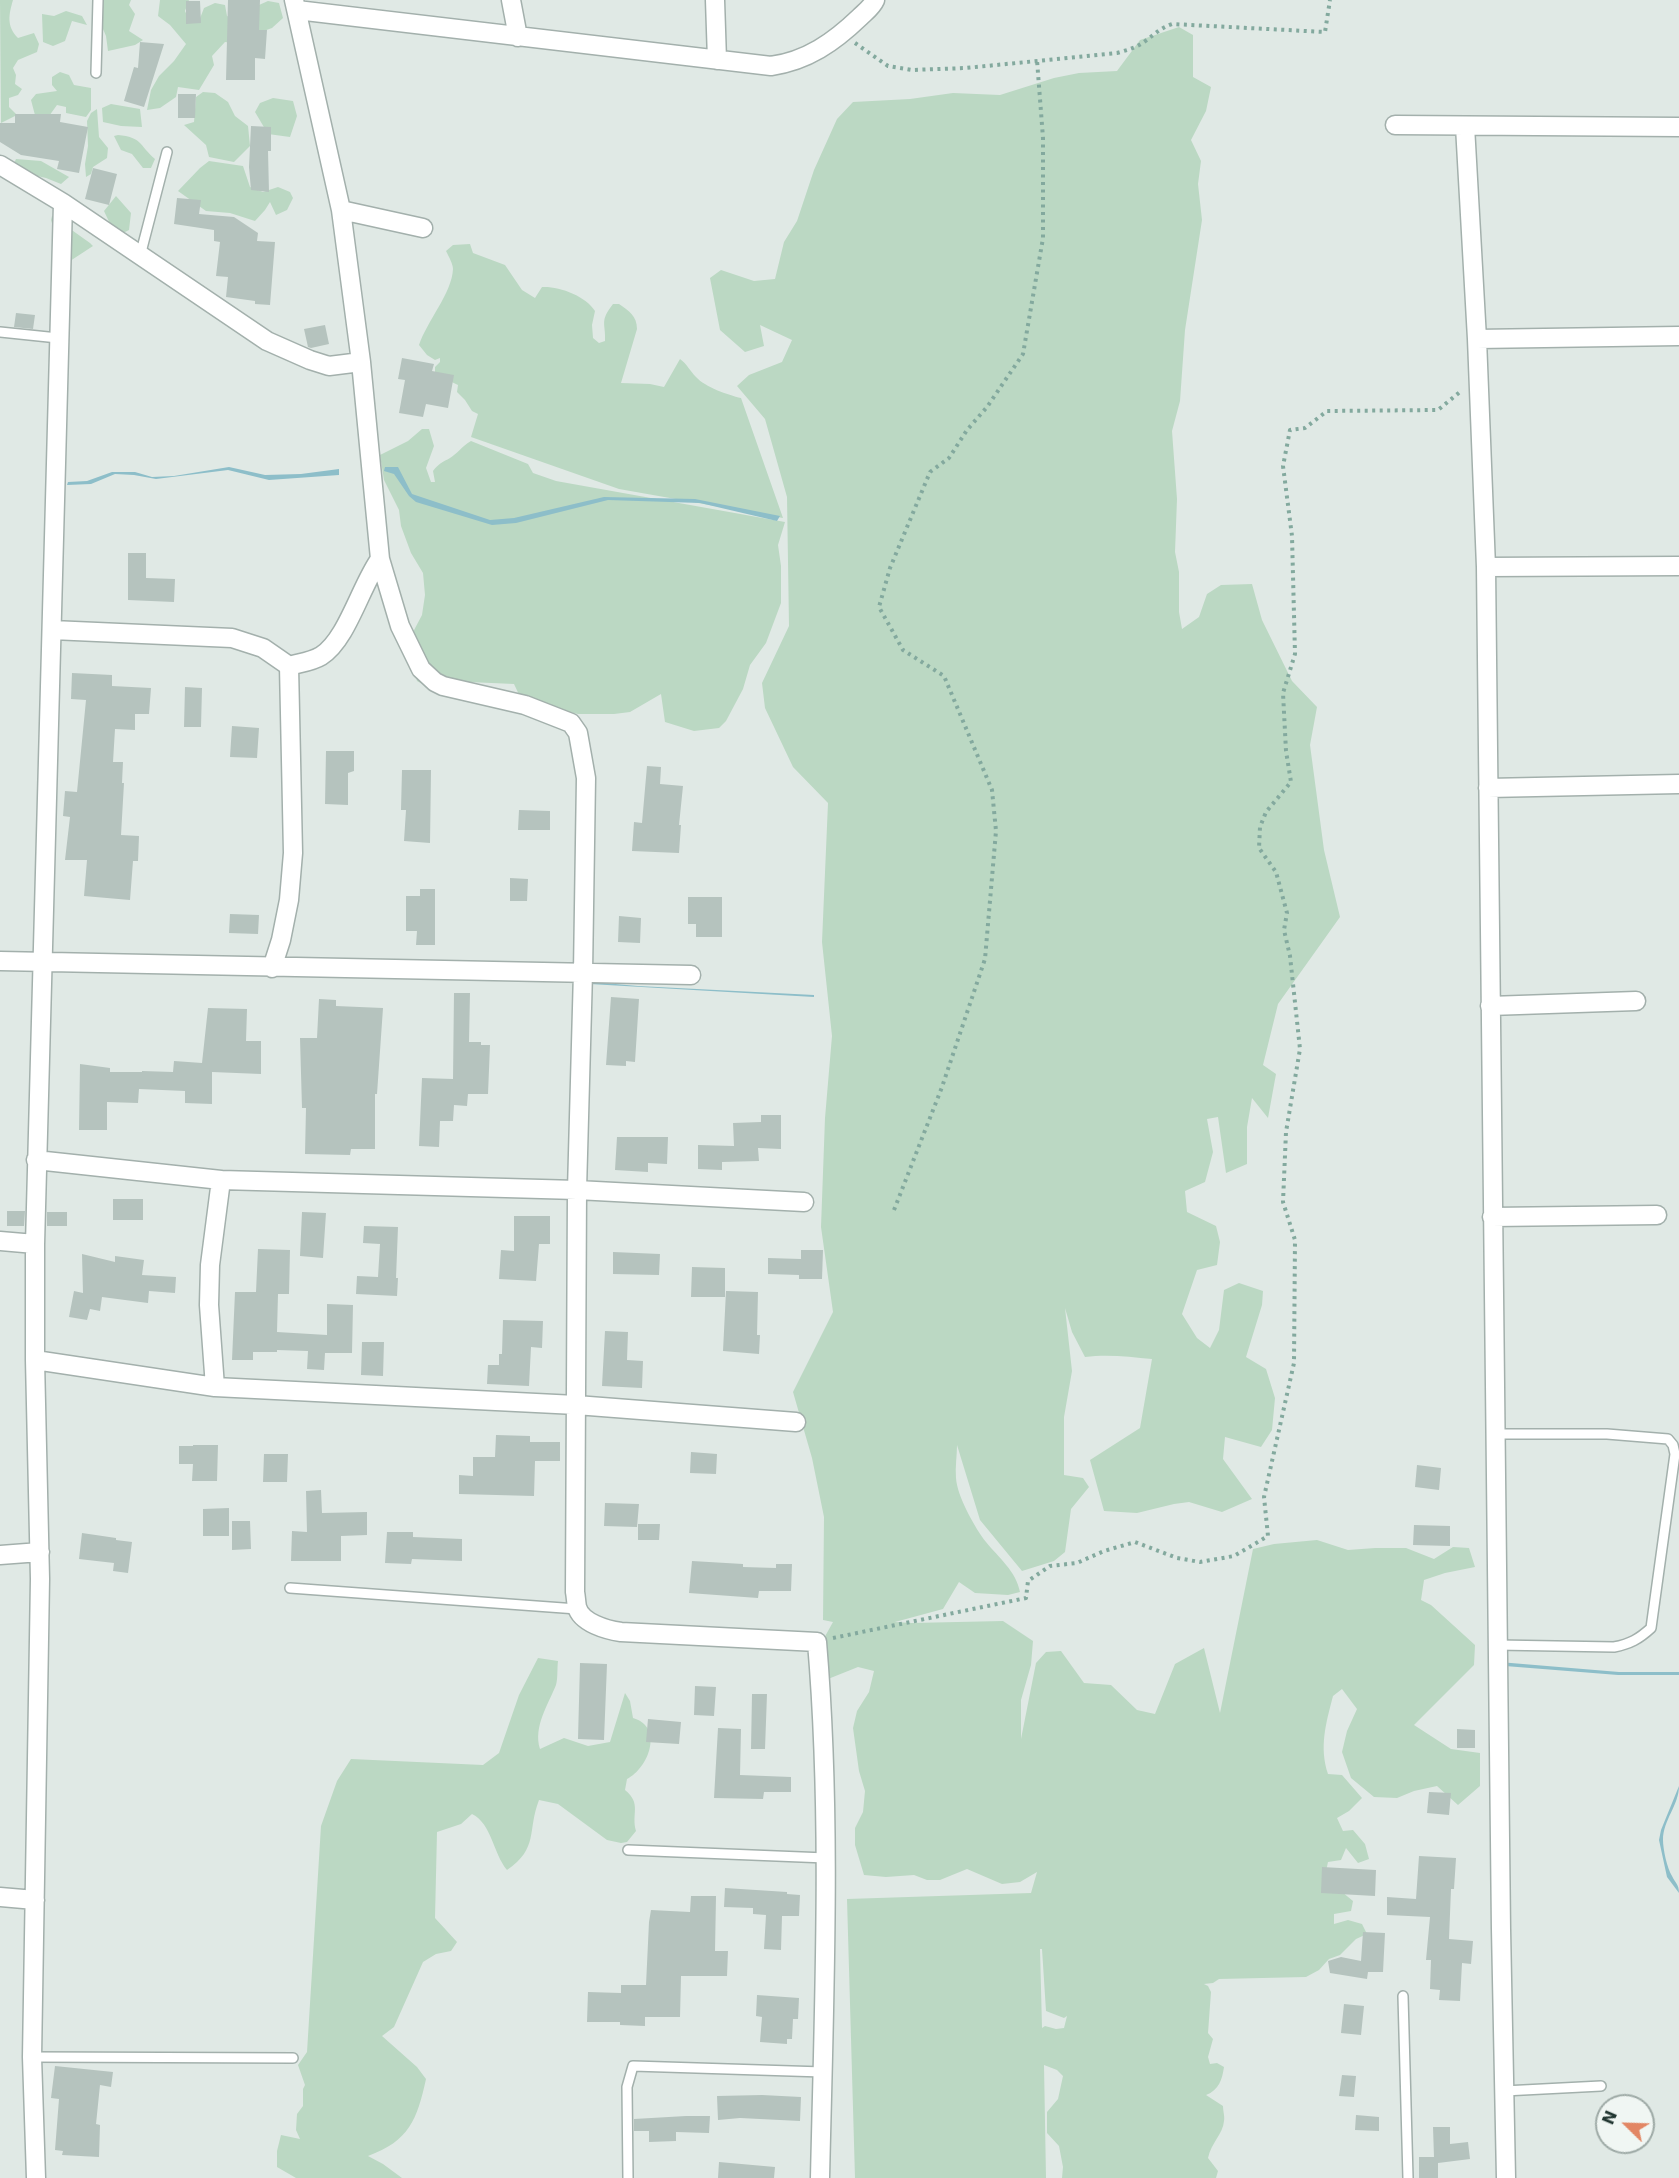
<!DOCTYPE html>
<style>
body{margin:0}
#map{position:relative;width:1679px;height:2178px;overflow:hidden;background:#e0e9e5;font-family:"DejaVu Sans",sans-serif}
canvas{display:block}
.north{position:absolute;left:1595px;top:2094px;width:60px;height:60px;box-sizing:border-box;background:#f0f6f3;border:2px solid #9eaaa6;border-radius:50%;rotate:293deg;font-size:16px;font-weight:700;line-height:24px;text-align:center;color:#223732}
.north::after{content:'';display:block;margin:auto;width:21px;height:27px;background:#e28664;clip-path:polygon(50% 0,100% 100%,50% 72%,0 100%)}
</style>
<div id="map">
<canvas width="1679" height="2178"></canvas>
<div class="north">N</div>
</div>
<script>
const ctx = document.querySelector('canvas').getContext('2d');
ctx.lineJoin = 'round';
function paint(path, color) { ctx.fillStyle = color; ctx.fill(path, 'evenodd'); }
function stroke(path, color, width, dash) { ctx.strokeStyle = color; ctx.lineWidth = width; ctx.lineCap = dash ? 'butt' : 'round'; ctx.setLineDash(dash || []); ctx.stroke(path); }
const green = new Path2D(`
 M0,0h13c-4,14 -7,26 5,38l16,-5 5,11 -2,8 -19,8 -5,8 3,7 -1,9 7,5 -4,6 -9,3v9l8,8 -16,8z
 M102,0h29l-2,5 6,9 -6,17 14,9 -8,5 -27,6 -2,-15 -6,-14z
 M160,0h29l-4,11 5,11 9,-1 5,-13 11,-5 10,2 2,11 9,4 -4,23 -7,-1 -13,14 2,9 -15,25 -21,-3 -2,10 -16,11 -13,2 4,-20 8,-14 15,-15 12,-17 -16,-19 -12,-9z
 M268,1l11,2 4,15 -11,10 -14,5 1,-28z
 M66,11l16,5 5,9 -15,-4 -7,20 -12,5 -10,-4 -1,-28 12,2z
 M1179,27l14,8v42l18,10 -5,24 -15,29 10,21 -3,23 4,36 -17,110 -5,71 -8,30 5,68 -2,53 4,20v40l3,17 17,-12 8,-23 14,-9 31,-1 10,36 30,61 25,26 -7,38 14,105 16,67 -62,87 -15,61 13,9 -8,44 -16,-20 -5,29v37l-21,9 -8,-56 -11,2 6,33 -8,30 -20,9 2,21 29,14 4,16 -3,23 -20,5 -15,44 15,24 13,10 9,-18 5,-40 15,-7 24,8 -1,14 -16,52 20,12 9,29 -3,32 -11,17 -36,-10 -2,22 29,40 -30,13 -33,-10 -15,2 -37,9 -33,-2 -14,-51 50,-32 12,-69c-22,-2 -44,-5 -67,-2l-13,-25 -7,-24 7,63 -8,46v58l19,3 6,9 -18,22 -6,43 -11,9 -32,10 -42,-51 -23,-75c0,11 -2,22 -1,33 1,18 19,50 30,64 13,16 30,29 34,50l-12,3 -33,-2 -16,-11 -16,27 -48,13 17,1 91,-2 30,20 -2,24 -10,35v39l15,-76 10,-11 15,-1 23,32 27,2 26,25 18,4 20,-50 29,-16 16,65 33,-164 21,-5 43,-4 31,10 27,-2h31l28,11 19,-12 16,1 6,19 -30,6 -21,7 -3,20 10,5 44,40 -1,20 -60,60 37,24 29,4v33l-22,19 -21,-19 -23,5 -17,7 -23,-1 -23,-19 -9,-26 5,-21 10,-22 -15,-20 -9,7c-7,27 -14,51 -5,78l14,1 20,23 -13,13 -12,7 6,13 10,-1 12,14 4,15 -11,4 -12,-15 -5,12 -13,2 -5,23 19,7 11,9 -2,10 -17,3v10l14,-4 14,4 5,10 -11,5 -16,16 -11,4 -10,11 -13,7 -87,2 -6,4 -9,1 4,2 3,6 -3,41 5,6 -5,18 2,7 7,-1 7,4c-2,13 -5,23 -18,28l17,11c0,5 2,11 1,15 -1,13 -13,22 -16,37l10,13 -2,7h-154l1,-11 -4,-21 -12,-13v-21l11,-13 5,-23 -6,-6 -13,-5 2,113h-191l-8,-279 184,-6 6,-21 -17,10 -18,2 -35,-15 -27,11h-13l-13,-5 -28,2 -22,-2 -9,-30v-17l8,-16 2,-21 -6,-20 -6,-43 4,-17 12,-19 5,-21 -16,-4 -30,12 -5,-39 10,-18 -10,-2 1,-103 -12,-59 -19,-66 40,-80 -12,-85 4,-109 7,-82 -10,-94 6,-139 -35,-36 -28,-59 -3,-25 27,-57 -2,-129 -22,-78 -28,-33 12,-11 33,-13 10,-22 -32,-15 4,21 -19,6 -25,-22 -10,-52 11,-8 33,11 21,-2 9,-37 13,-21 17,-51 23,-51 16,-17 57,-3 43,-6 47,2 54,-17 25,-5 38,-2 23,-31zM1040,1949h2l4,62 18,7 3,-2 -3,12 -8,1 -11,-3 -3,2z
 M60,72l9,3 5,10 17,3v22l-5,7 -20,-4v-6l-9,-2 -13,18 -8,-4 -5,-19 5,-6 21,-3 -5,-6v-8z
 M203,92l12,1 13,9 7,14 13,10 2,20 -16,16 -25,-5 -3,-12 -22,-20 10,-3 2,-25z
 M273,98l20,3 4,15 -7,21 -22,-3 -13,-22 5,-9z
 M111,104l29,5 2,18 -21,-1 -18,-4 -1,-14z
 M97,109l2,28 9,11 -1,10 -14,9 -2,7 -5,3 -1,-13 3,-18 -1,-25 4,-8z
 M118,135c24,2 21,10 37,24l-4,9h-8l-11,-14 -11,-4 -7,-14z
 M16,159l25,2 28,16 -8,7 -15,-6 -35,-8z
 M209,161l34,5 7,21 13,5 15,-5 12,5 3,6 -6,12 -11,5 -6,-13 -5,8 -10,11 -25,-8 -24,-2 -28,-20 22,-23z
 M116,196l15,17 -2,17 -8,4 -9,-6 -8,-17z
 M52,216l38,27 3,3 -26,17h-4l-12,-43z
 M470,244l3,9 32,12 17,25 13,8 7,-11c17,-1 44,9 53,24l-3,14 1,13 6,5 6,-2c1,-18 -6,-19 8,-37h6c10,7 18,12 18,25l-16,54 29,1 14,3 16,-28c7,5 10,12 16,18 9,10 32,18 45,21l42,120 -164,-29 -148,-52 7,-23 -6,-3 -7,-11 -8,-8 1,-7 -23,-11v-7l5,-5v-4l-5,2 -8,-5 -8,-10c8,-24 33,-52 34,-76 0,-5 -4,-12 -7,-18l7,-6z
 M422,429h7l5,17 -8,22 5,14h4l-2,-11c6,-8 10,-9 17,-13 7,-4 12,-12 21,-17l57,23 5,9 23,8 229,41 -7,23 3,21v37l-15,40 -16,22 -7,24 -17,32 -7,7 -25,3 -29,-9 -4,-28 -31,18 -16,2h-36l-56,-13 -8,-17 -45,-2 -13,8 -28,-3 -11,-6 -1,-4 3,-14 -7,-29 10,-19 3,-20 -2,-22 -12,-20 -10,-27 -2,-16 -15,-30 -4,-25 28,-14z
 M538,1658l20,3c-1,8 0,17 -2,24 -8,20 -23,42 -16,64l24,-11 24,8 22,-4 15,-49 5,8 3,17c31,9 16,50 -6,61l-2,11c17,14 6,23 11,41l-9,11 -6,1 -14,-3 -49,-36 -19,-4c-12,31 0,48 -32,70 -14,-17 -15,-46 -35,-56l-11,10 -24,8 -2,86 22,24 -6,9 -15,3 -13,8 -29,65 -12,9 35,31 9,12c-9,41 -17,62 -58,77l15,8 19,14h-106l-19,-11v-16l4,-16 19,4 -4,-9 1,-16 6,-8v-17l2,-4 -7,-20 9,-13 14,-226 16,-45 14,-22 132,6 16,-12 20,-58z`);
const water = new Path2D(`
 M229,467l36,8 36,-1 38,-5v6l-70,5 -41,-10 -72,9 -22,-4 -19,-1 -24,10 -24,1 1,-3 19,-1 25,-9h23l17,5 22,-1z
 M385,467h13l14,27 78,26 24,-2 90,-21 91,2 85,17 -3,5 -77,-18 -92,-3 -92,23 -24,2 -76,-23 -7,-6 -15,-22 -10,-3z
 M593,982l45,4 176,9v2l-224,-13z
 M1499,1662l120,10h60v3h-61l-113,-9z
 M1679,1786c0,19 -16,34 -16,54 0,9 4,28 9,36 3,7 7,8 7,17l-12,-16 -8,-37 2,-10z`);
const building = new Path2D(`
 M228,0h32l-1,30h8l-2,29 -10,-1v22h-29z
 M186,1h14l1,22 -15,1z
 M140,42l24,2 -20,63 -20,-6 10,-34 4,1z
 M178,94h18l-1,24h-17z
 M15,114h46l-1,8 28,5 -9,46 -22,-4 2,-8 -38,-6 -21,-13v-19h15z
 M251,126l20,1v24h-3l1,41 -18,-2 -2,-23z
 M93,168l24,6 -8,31 -24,-6z
 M177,198l24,2 -2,14 35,3 24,16 -1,8 18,1 -5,63 -15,-1v-3l-29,-4 2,-20 -12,-1 4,-34 -6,-1v-11l-40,-6z
 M16,313l19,2 -2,14 -19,-2z
 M325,325l4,19 -18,4 -3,-1 -4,-18z
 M402,358l32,6 -2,7 22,4 -6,33 -22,-4 -3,13 -24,-4 6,-33 -7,-1z
 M128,553h18v25l29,1 -1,23 -46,-2z
 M72,673l40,2v11l39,2 -2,26h-14v16l-20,-1 -2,33h10l-1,21h2l-3,52 18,1 -1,25h-5l-3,39 -46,-4 3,-36h-22l5,-43 -7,-1 2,-25 12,1 9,-92 -15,-1z
 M185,687l17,1 -1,39h-17z
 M232,726l27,2 -2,30 -27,-1z
 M326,751h28v20l-6,2v32l-23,-1z
 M647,766l14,1 -1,17 23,2 -4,39h2l-2,28 -47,-2 2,-29 8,1z
 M402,770h29l-1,73 -26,-2 2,-31h-5z
 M519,810l31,1v19h-32z
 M510,878l18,1 -1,22h-17z
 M420,889h15v56h-19l1,-14h-11v-35h14z
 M688,897h34v40h-26v-13h-8z
 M230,914l29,1 -1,19 -29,-1z
 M619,916l22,2 -1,25 -22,-1z
 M454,993h16l-1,49h12v3h9l-2,49h-20l-1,12 -13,-1 -1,16h-13l-1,26 -20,-1 3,-68 31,1z
 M611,997l28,2 -4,63 -9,-1v5l-20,-1z
 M319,999l17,1v6l47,2 -6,86h-2v55h-24l-1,6 -45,-1 1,-46h-4l-2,-70h17z
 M208,1008l39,1 -1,32h15v33l-49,-2v32l-27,-1v-12l-46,-2 -1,14 -31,-1v28h-28l1,-66 30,4v4h32v-1l31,1 1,-11 28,2z
 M761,1115h20v34l-23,-1 1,13 -37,1v8l-24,-1v-24l36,1 -1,-23 28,-1z
 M617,1137h51l-1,27 -19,-1v9l-33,-2z
 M113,1199h30v21h-30z
 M7,1211h18l-1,15h-17z
 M47,1212h20v14h-20z
 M302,1212l24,1 -3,45 -23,-2z
 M514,1216h36v28h-11l-3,37 -37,-2 2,-29 13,1z
 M364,1226l34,1 -2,51h2l-1,18 -41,-2 1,-18 21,1 2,-33 -17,-1z
 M258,1249l32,1 -1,44h-11l-1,38 50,3v-31l26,1 -1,48h-27l-1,17 -17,-1 1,-18 -31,-1v2h-24v8h-21l3,-68h21z
 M801,1250h22l-1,29h-23v-4l-31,-1v-16l33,1z
 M613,1252l47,2 -1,21 -46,-1z
 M82,1254l33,8v-6l29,4 -2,15 34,2 -1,16 -26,-2 -1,12 -46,-6 -2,14 -10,-2 -3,11 -18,-3 5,-26 9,2z
 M692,1267l33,1v29h-34z
 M726,1291l32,1 -1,43h3l-1,19 -36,-3z
 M503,1320l40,1 -1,27 -11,-1 -2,39 -42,-2 1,-19h11v-11h3z
 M605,1331l23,1 -1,28 16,1 -1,27 -40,-2z
 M362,1342h22l-1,34 -22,-1z
 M496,1435l34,1v6h30v19h-25l-1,35 -75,-2v-19l14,1v-19h22z
 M193,1445h25l-1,36h-25l1,-17h-14v-18h14z
 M691,1452l26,2 -1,20 -26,-1z
 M264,1454h24l-1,28h-24z
 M1417,1465l24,3 -2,22 -24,-3z
 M321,1490l1,23 45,-1v23l-26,1v25h-50l1,-30 15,1 -1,-41z
 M605,1503l34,1 -2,23 -33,-1z
 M229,1508v28h-26v-27z
 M232,1521h18l1,28 -19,1z
 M638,1524h22l-1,16h-21z
 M1414,1525l36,1v20l-37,-1z
 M387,1532h26v5l49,2v22l-50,-2 -1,5 -26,-1z
 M82,1533l34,5v2l16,2 -4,31 -15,-2 1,-8 -35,-4z
 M692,1561l51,3v3l33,1v-4h16l-1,27h-32l-1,7 -69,-5z
 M580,1663l27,1 -3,76 -26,-1z
 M695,1686l21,1 -2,29 -20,-1z
 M752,1694h15l-2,55h-14z
 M648,1719l33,3 -2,22 -33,-2z
 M718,1728l23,1 -1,46 51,2v15h-27l-1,7 -49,-1z
 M1457,1729l18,1v18h-18z
 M1429,1792l22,1 -2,22 -22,-2z
 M1419,1856l37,2 -2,31h-3l-2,50 24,2 -2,23 -9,-1 -2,38 -21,-1 1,-10 -10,-1 1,-29h-5l4,-43 -43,-2v-18l29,2z
 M1322,1867l54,3 -1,26 -54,-3z
 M725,1888l62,4v2l13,1 -1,21h-17l-1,34 -17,-1 2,-34 -13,-1v-6l-29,-1z
 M691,1896h25l-1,55h13l-1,25h-46l-1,41h-35v9l-25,-1v-3h-33l1,-30 33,1v-8h25l3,-63 2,-12 39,2z
 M1363,1932l22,1 -2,39h-15l-1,7 -37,-6 -2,-12 13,-4 20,4z
 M757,1995l42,3 -1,21h-5l-1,20h-5v5l-27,-2 2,-25 -6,-1z
 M1344,2004l20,2 -3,29 -20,-2z
 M55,2066l58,6 -2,15 -11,-2 -4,39 4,1 -1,32 -37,-2 1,-4 -8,-1 4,-51 -8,-1z
 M1342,2075l14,1 -2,21 -15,-1z
 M762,2095l39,2 -1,24 -60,-3 -22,2 -1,-24z
 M1356,2115l23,2v14l-24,-1z
 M686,2116h24l-1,17 -33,-1v9l-27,1v-11h-15v-12z
 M1433,2127h17v17l18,-2 2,17 -32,4v15h-19v-21h15z
 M719,2162l56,5 -1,11h-56z`);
const path = new Path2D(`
 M855,43l33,23 24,4 54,-2 151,-15c10,-3 19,-5 27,-11 10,-7 16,-14 28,-18l153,8 5,-32
 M894,1210l48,-123 43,-128 11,-128 -4,-41 -48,-114 -41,-26 -24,-43 11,-39 40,-96 19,-14 18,-28 20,-23 36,-53 20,-116v-100l-6,-78
 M833,1638l193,-40 2,-17 22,-15 27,-3 27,-12 31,-9 42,16 23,4 34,-6 34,-20 -4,-39 30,-134 1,-123 -12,-38 3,-70 14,-83 -10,-93 -6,-26 3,-17 -11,-41 -17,-24 1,-21 6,-15 25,-30 -5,-31 -3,-58 12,-39 -3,-118 -9,-70 7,-36 15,-2 22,-17 111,-1 23,-19`);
const lane = new Path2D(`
 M96,73l2,-73
 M140,256l27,-104
 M0,332l58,6
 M1495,1434h112l61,5 5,6 2,9 -24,174c-12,11 -21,16 -37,19l-117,-2
 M290,1588l287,21
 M628,1850l198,8
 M1403,1996l5,182
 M32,2057l261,1
 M1504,2091l97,-5
 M628,2178l-1,-91 6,-21 190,6`);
const street = new Path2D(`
 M294,0l47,210 20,152 19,197 20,67 21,43 14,13 8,4 82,19 46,18 7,10 8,45 -3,194 -6,218 -2,402c1,5 1,10 2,15 4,16 30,23 44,25l196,10c15,178 7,357 3,536
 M511,0l7,37
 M715,0l2,60
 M297,10l474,56c36,-5 63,-24 89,-49 5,-5 12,-10 15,-17
 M1395,125l284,2
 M1465,126l12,213 9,228 15,1362 5,249
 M0,165l63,38 204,138 43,19 19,6 32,-4
 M341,210l82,18
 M1477,339l202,-3
 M1486,567l193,-1
 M52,630l180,8 31,10 26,18c10,-3 22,-4 32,-10 26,-16 40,-71 59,-97
 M1488,788l191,-4
 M0,961l691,14
 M272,968l9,-28 8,-40 4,-47 -4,-187
 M1490,1006l146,-5
 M36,1160l185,20 356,10 227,12
 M1492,1217l165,-2
 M0,1241l35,3
 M35,1360l180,27 361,18 220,17
 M215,1387l-6,-82 1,-40 11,-85
 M0,1555l40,-3
 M0,1897l35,3
 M36,2178l-4,-121 8,-478 -5,-219v-116l28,-1041`);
paint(green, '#bbd8c3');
paint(water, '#8dbec9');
paint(building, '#b5c3be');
stroke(lane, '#a3b0ac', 12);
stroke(street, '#a3b0ac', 21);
stroke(path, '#83a99e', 4, [3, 4.5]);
stroke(lane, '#fff', 9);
stroke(street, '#fff', 18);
</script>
